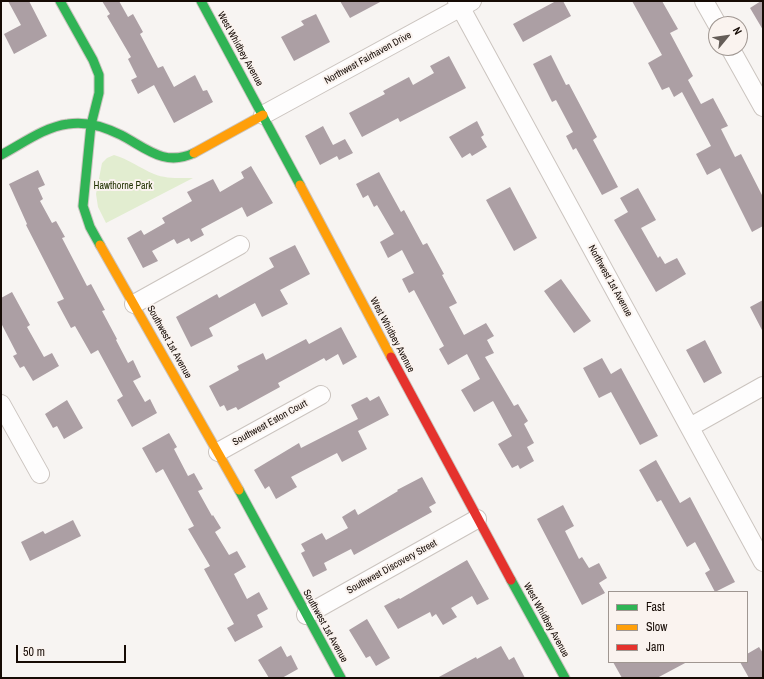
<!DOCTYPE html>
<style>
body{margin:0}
#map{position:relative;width:764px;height:679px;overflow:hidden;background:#f7f4f2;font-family:"Archivo Narrow",sans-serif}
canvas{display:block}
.frame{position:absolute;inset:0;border:2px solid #160b05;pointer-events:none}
.legend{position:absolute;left:608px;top:591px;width:140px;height:72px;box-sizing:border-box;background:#faf3ef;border:1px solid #9f9691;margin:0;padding:5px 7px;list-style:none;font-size:12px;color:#160b05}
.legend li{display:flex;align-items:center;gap:8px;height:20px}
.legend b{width:20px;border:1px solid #9f9691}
.north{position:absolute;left:708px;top:16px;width:40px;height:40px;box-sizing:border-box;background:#faf3ef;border:1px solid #9f9691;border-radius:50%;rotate:61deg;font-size:11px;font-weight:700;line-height:16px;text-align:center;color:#160b05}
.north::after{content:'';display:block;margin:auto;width:14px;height:18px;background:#655d58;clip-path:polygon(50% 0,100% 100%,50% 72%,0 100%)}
.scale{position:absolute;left:16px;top:645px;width:110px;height:18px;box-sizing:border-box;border:2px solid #160b05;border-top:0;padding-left:5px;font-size:12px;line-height:14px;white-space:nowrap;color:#160b05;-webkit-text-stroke:3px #faf3ef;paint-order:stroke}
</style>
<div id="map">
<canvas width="764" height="679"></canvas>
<div class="frame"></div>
<ul class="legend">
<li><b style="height:5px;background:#30b455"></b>Fast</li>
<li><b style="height:5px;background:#ff9f0a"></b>Slow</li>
<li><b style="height:5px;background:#e5322d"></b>Jam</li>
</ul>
<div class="north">N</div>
<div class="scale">50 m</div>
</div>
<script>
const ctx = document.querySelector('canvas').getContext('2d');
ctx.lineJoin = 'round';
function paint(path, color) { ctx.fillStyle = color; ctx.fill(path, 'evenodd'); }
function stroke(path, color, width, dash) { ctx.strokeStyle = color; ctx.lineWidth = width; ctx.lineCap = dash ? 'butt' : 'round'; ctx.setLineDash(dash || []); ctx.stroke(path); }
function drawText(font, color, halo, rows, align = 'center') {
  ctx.font = font + ' "Archivo Narrow",sans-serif'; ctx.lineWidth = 4; ctx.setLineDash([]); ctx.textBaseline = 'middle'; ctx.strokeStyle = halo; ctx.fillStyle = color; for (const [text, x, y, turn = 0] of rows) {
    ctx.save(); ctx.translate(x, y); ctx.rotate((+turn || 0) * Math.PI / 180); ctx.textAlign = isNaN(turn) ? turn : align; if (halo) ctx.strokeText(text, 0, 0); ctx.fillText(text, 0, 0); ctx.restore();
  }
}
const green = new Path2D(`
 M114,155c14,4 26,13 40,19 12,5 26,4 39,4l-87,45 -8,-16 -2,-13 6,-31 5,-5z`);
const building = new Path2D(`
 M8,1h21l18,35 -33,18 -10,-20 17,-9z
 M102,1h17l9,16 5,-3 10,18 -3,2 18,34 5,-2 11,21 21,-12 8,16 4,-1 6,12 -39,21 -20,-38 -16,9 -7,-14 6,-3 -9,-18 3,-2 -24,-41 3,-2z
 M340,1h42l-32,17z
 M556,1h7l8,15 -48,26 -10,-18z
 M632,1h30l16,28 -8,4 23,43 -5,4 13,24 12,-6 15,28 -7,3 14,28 6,-3 22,43v29l-11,6 -32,-64 -13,7 -11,-21 15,-8 -29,-54 -8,5 -5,-10 -7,3 -14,-27 14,-8z
 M761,1h2v29l-13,-22z
 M316,14l14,28 -36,19 -13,-24 23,-12 -3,-4z
 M551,55l15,30 3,-1 28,53 -4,3 25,47 -16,8 -26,-47 -3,2 -7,-14 7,-4 -17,-32 -4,2 -19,-38z
 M449,56l17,32 -66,34 -2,-4 -36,19 -13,-24 36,-19 -2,-3 26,-14 4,8 21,-12 -4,-7z
 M477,121l7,14 -3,2 6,10 -15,9 -2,-3 -8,5 -13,-21z
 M323,126l10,19 12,-6 8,14 -14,7 -2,-4 -17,9 -15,-29z
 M251,166l22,37 -26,14 -5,-10 -41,22 3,6 -13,7 -2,-4 -12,6 -3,-5 -22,12 6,10 -15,7 -16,-30 14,-8 3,5 21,-12 -3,-5 30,-17 -5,-9 26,-13 7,13 24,-14 -3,-6z
 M38,170l7,15 -7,3 5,11 -3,2 12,22 4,-2 9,16 -3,1 25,48 4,-2 14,26 -3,1 15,28 -1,1 12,23 5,-3 8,17 -8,4 12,21 5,-3 7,14 -25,14 -15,-27 6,-4 -25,-46 -7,4 -16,-28 -4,2 -14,-26 7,-3 -38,-74 1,-1 -18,-40z
 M379,172l22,40 3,-2 19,35 4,-2 17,31 -2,1 15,28 -8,4 15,28 22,-12 8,13 -7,4 7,13 -9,4 29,49 4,-2 10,17 -4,3 10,19 -7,4 7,14 -14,8 -2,-4 -6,3 -14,-24 14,-8 -19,-35 -19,11 -13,-22 19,-11 -13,-25 -19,11 -9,-16 5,-3 -30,-56 -5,3 -7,-14 12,-6 -12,-23 -14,8 -8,-16 14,-8 -17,-29 -3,2 -6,-12 -5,3 -7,-14z
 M510,187l27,51 -23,13 -28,-51z
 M638,188l18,32 -15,8 17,30 2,-2 5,8 12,-6 9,16 -30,18 -42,-72 14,-8 -8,-14z
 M295,245l15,29 -30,16 8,14 -26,13 -7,-14 -46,25 4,8 -22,11 -15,-30 41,-23 2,4 55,-31 -5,-9z
 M561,279l30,42 -17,12 -30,-42z
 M12,292l18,33 -3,2 17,30 8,-4 7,13 -26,15 -9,-15 -4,2 -7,-12 4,-2 -16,-31v-25z
 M763,300v32l-13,-25z
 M341,327l16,30 -14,8 -5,-11 -12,7 -2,-3 -46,25 2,4 -42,23 -2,-3 -9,4 -3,-6 -4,2 -11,-21 30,-16 -2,-4 26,-13 3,7 40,-21 3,5z
 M705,340l17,33 -18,10 -18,-33z
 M602,358l9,16 10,-6 37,68 -18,9 -29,-53 -12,6 -16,-30z
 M379,396l10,19 -31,16 9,18 -25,13 -5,-9 -46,24 6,10 -21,12 -7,-13 -4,3 -11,-19 45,-27 2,5 57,-29 -7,-14 16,-8 3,4z
 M67,400l16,28 -19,11 -7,-13 -4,2 -8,-14z
 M169,433l8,14 -3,2 14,27 6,-3 9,16 -5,2 14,25 1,-1 8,13 -6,4 14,23 8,-4 9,16 -12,7 13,25 12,-7 9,17 -11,6 6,12 -28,15 -8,-14 7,-4 -30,-55 6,-3 -22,-37 6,-3 -31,-57 -7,4 -14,-25z
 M656,460l24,43 10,-6 45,85 -20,10 -10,-19 5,-3 -15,-28 -8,5 -26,-47 -4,2 -18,-32z
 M422,477l14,26 -7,4 3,5 -78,43 -3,-6 -27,14 3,7 -14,7 -12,-24 4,-2 -4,-7 21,-11 4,7 22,-12 -6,-11 13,-8 3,6 40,-24 -1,-1z
 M563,505l11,21 -9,5 14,28 3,-2 7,11 10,-5 8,15 -8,5 6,10 -23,12 -45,-86z
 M73,520l8,16 -51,25 -9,-19 22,-11 2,3z
 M467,560l22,39 -12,6 -5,-9 -21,12 6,9 -14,8 -7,-11 -4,3 -2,-5 -32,17 -14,-23 15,-8 1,1z
 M367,619l23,39 -14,8 -6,-10 -4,2 -17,-28z
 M281,646l6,11 4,-2 7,14 -16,9h-13l-11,-18z
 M501,646l8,14 5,-3 11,21h-88l39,-21 1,2z
 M759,647l4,6v25h-14l-9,-16h7v-8z
 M613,662h74l-30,16h-35z`);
const street = new Path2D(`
 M457,1l306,561
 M704,1l13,23
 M730,48l33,59
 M263,115l209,-114
 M134,304l106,-59
 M1,404l39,70
 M690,427l73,-41
 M218,452l103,-57
 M306,615l171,-96`);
const fast = new Path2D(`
 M60,1l33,59 6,15v18l-8,32 -8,81 7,21 10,18
 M201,1l99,184
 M1,155c21,-11 43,-28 67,-31 17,-3 37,3 53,11 25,13 43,32 73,18
 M239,490l102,188
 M511,580l54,98`);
const slow = new Path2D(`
 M194,153l69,-38
 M300,185l91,172
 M100,245l139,245`);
const jam = new Path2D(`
 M391,357l120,223`);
const streetNames = [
 ["West Whidbey Avenue",240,49,61],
 ["Northwest Fairhaven Drive",368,58,-29],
 ["Northwest 1st Avenue",610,281,61],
 ["West Whidbey Avenue",392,335,62],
 ["Southwest 1st Avenue",169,342,61],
 ["Southwest Eston Court",270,423,-29],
 ["Southwest Discovery Street",392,567,-29],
 ["West Whidbey Avenue",546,620,61],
 ["Southwest 1st Avenue",325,626,61]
];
const parkNames = [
 ["Hawthorne Park",123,186]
];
paint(green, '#e2edd0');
paint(building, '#ac9fa4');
stroke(street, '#cbc4bf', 20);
stroke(fast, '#cbc4bf', 11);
stroke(slow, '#cbc4bf', 11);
stroke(jam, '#cbc4bf', 11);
stroke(street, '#fefdfd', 18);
stroke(fast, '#30b455', 9);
stroke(slow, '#ff9f0a', 9);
stroke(jam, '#e5322d', 9);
drawText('10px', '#160b05', '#faf3ef', streetNames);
drawText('10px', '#213100', '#faf3ef', parkNames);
</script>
